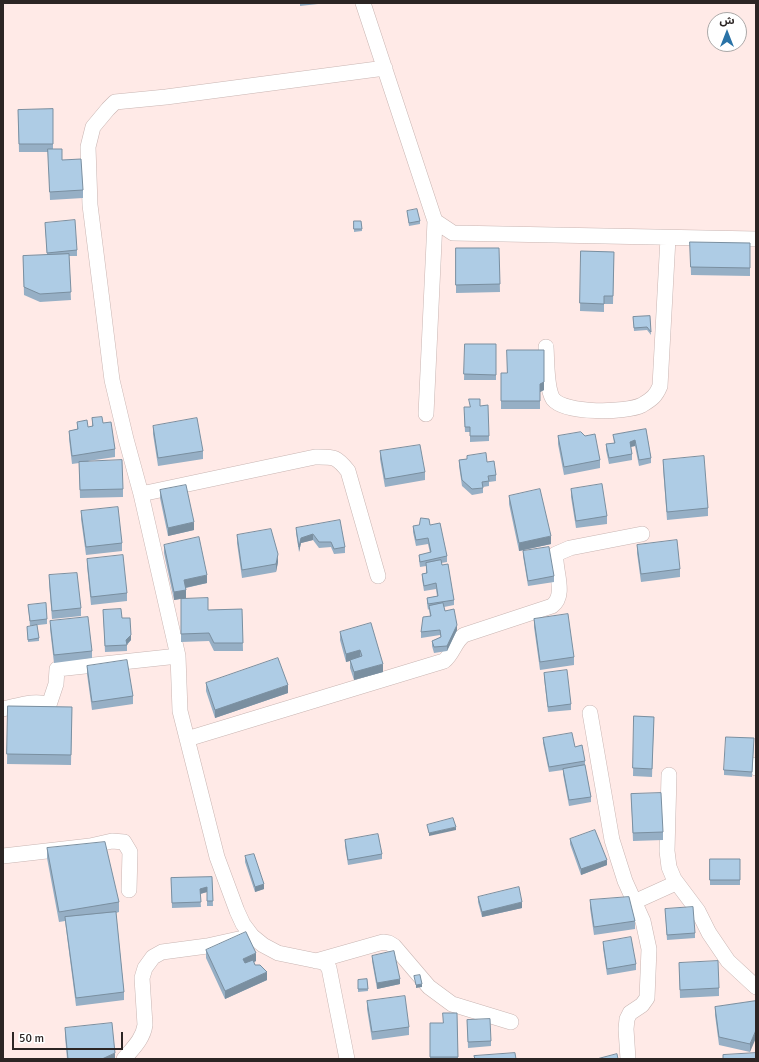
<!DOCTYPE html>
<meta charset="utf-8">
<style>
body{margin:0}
#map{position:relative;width:759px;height:1062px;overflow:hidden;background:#ffeae7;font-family:Signika,"Noto Sans Arabic",sans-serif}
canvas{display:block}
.frame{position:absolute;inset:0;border:4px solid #2c2524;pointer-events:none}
.north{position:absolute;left:707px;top:12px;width:40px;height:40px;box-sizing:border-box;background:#fff;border:1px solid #aba8a7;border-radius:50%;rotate:0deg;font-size:11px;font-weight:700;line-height:16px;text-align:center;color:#2c2524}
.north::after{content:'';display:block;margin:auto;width:14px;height:18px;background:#2a73a7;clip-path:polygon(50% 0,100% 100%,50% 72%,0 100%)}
.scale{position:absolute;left:12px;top:1032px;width:111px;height:18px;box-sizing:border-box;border:2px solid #2c2524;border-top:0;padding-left:5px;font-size:12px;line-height:14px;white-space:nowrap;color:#2c2524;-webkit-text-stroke:3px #fff;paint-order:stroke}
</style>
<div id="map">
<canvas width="759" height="1062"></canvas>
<div class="frame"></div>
<div class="north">ش</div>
<div class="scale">50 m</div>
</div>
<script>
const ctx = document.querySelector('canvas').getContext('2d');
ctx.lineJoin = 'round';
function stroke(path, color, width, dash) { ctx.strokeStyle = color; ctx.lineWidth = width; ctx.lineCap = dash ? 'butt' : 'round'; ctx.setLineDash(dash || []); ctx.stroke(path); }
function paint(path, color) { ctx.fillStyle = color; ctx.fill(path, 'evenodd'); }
const minor = new Path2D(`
 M363,3l72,218 18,12 303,6
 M546,347c1,13 0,41 7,52 12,15 73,14 89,6 10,-6 14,-9 18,-19l8,-148
 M426,414l9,-193
 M141,494l174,-37c19,0 21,-1 33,14l30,105
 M3,709c15,-3 32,-10 46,-4l7,-21 1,-15 121,-13
 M590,713l22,127 13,41 18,40 6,28 -2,49 -5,7 -12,8 -3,6 -1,10 2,30
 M187,739l257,-78c9,-7 11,-20 20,-26l88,-29c15,-11 2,-36 4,-52l14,-6 72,-14
 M756,765v3
 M669,775l-2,76 2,16 5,12 24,32 11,22 19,28 28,26
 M3,856l87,-10 22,-5 12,1 6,10 -1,38
 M634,902l42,-19
 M316,961l67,-19 6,1 5,3 35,41 23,17 59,18
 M124,1059c9,-11 19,-20 21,-34l-3,-47 3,-10 8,-11 9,-5 45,-6 36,-8
 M347,1059l-18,-91 -4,-5 -3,-1 -44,-9 -15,-8 -11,-9 -9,-12 -6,-13 -20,-54 -37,-146 -2,-55 -37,-162 -15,-55 -14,-59 -22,-175 -2,-58 5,-20 15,-18 7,-7 51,-5 219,-29`);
const wall = new Path2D(`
 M300,3h27l-27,3z
 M53,109v40l9,11 21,30v8l-33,2 -2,-48h-29l-1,-42z
 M407,211l13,10v3l-11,2z
 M354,221h7l1,10 -8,1z
 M45,223l32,27v6h-8l2,44 -31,2 -16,-7 -1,-39 24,-1z
 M690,242l60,9v25l-59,-1z
 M456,248h43l1,44 -44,1z
 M581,251l33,1 -1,52h-9v8l-24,-1z
 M650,316l1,19 -4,-5 -13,1 -1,-14z
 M465,344h31v36h-32z
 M501,373l43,17 -4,2v17h-39z
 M480,406l9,30v5l-19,1v-10h-5l-1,-19z
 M92,418l11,5 12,26v8l-27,4 35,28v8l-43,1 -1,-35 -7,1 -3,-25v-8l8,-2v-7l11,5 4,-1z
 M153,426l50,25v8l-45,7 -5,-32z
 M646,429l5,29v5l-12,3 -4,-20 -5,1 2,7v6l-23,4 -3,-14v-6l8,-1 -1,-8z
 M558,436l42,24v8l-36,7 -6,-31z
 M380,451l45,21v8l-40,7 -5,-28z
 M467,456l20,6 9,13v6l-7,1v4l-6,1v6l-11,2 -10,-9 -3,-20v-6l8,-1z
 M663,460l45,48v8l-41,4 -4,-52z
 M571,489l36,27v8l-31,4 -5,-31z
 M160,490l34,40 -26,6 -8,-38z
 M509,496l42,48 -32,7 -10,-47z
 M81,511l41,32v8l-36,4 -5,-36z
 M430,525l17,31v6l-6,1 13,37v5l-10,2 1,4 12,19 -10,21 -13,2 -2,-7v-5l9,-4 -1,-2 -19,3v-6l9,-16 -1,-7 -1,1 -1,-7v-5l10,-2 -1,-7 -12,2 -2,-12v-5l4,-1v-7l-6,1 -1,-7v-5l11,-2 -2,-9 -12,2 -3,-14v-6z
 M296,528l49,19v6l-11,1 -3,-7 -12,1 -6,-8 -12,3 -2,9 -3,-19z
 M237,535l41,27 -2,10 -34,6 -5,-35z
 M164,545l43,38 -21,5v10l-12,2 -10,-47z
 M637,545l43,24v8l-39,5 -4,-29z
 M523,551l31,25v6l-26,4 -5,-30z
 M87,559l40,34v8l-36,4 -4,-39z
 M49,575l32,33v8l-29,3 -3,-36z
 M181,599l27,11 34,-1 1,42h-29l-5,-10 -28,1z
 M28,605l19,14v5l-17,2z
 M103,610l19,8 9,22 -4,5v6l-22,1z
 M534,619l40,38v8l-34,5 -6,-43z
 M50,621l42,30v7l-38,5 -4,-34z
 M27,627l12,11v3l-11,1z
 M340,632l43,40 -29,8 -4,-12v-7l-4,1 -6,-22z
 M87,666l46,30v8l-41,6 -5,-36z
 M544,673l27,31v6l-23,2 -4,-34z
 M206,683l82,10 -73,25 -9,-27z
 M8,706l64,1 -1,58 -64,-1z
 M634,716l20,1 -2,60 -19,-1z
 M543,738l32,9 10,14v4l6,32v5l-22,4 -6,-32v-4l-14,2 -6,-29z
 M754,744l-2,33 -28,-2v-5z
 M631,794l32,38v8l-30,1z
 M570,839l37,26 -26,10 -11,-31z
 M345,840l37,14v5l-34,6 -3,-19z
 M47,848l72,54v10l-3,1 8,79v8l-48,6 -11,-85 -6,1 -12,-64z
 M245,856l19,33 -9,3 -10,-30z
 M710,859h30v26h-30z
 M212,877l1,29h-6v-14l-7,2 1,13 -29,1 -1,-30z
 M478,897l44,11 -40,9 -4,-15z
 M590,900l45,21v8l-41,6 -4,-27z
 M665,909l30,24v5l-28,2z
 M603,942l33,22v6l-29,5 -4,-27z
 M206,950l50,11 -2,1 1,3 12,15 -42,19 -19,-41z
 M372,956l28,28 -23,5 -5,-28z
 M679,963l40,25v8l-39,2z
 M367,979l1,12 -10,1v-12z
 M367,1001l42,26v8l-37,5 -5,-31z
 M756,1001l-6,51 -31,-7 -4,-30v-8z
 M457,1013l1,46h-28v-36h13z
 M467,1020l24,21v5l-23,2z
 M65,1028l50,31h-48l-2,-23z`);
const shadedWall = new Path2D(`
 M544,350v40l-4,2v17v-25z
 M635,440v6l-5,1v-5z
 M194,522v8l-26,6v-8z
 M313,534v6l-12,3 -2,9v-5l2,-9z
 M551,536v8l-32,7v-8z
 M278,554v8l-2,10v-8z
 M207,575v8l-23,5v-8z
 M186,590v8l-12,2v-8z
 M457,625v5l-10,21v-5z
 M131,635v5l-5,5v-5z
 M360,650v8l-14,4v-8z
 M383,664v8l-29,8v-8z
 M288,685v8l-73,25v-8z
 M456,827v3l-27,6v-3z
 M607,860v5l-26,10v-6z
 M264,884v5l-9,3v-5z
 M207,887v5l-7,2v-5z
 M522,902v6l-40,9v-5z
 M256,953v8l-13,6v-8z
 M267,972v8l-42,19v-8z
 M400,979v5l-23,5v-6z
 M422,984v3l-6,1v-3z
 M756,1030v8l-6,14v-8z
 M115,1053v6h-13z`);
const building = new Path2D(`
 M53,109v35h-34l-1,-34z
 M48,149h14v11l19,-1 2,31 -33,2z
 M417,209l3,12 -11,2 -2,-12z
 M75,220l2,30 -30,3 -2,-30z
 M354,221h7l1,8h-8z
 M690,242l60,1v25l-59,-1z
 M456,248h43l1,36 -44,1z
 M581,251l33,1 -1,44h-9v8l-24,-1z
 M69,254l2,38 -31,2 -16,-7 -1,-31z
 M650,316l1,16 -4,-5 -13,1 -1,-11z
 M465,344h31v31l-32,-1z
 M507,350h37v32l-4,2v17h-39v-28h6z
 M469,399h11v7l8,-1 1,31h-19v-9h-5l-1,-20h6z
 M102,417l1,6 8,-1 4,27 -43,7 -3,-25 9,-2 -1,-7 10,-2 1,7 5,-1 -1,-8z
 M197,418l6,33 -45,7 -5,-32z
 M646,429l5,29 -12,2 -4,-20 -5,2 2,12 -23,4 -3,-14 9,-1 -2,-8z
 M581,432l4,4 10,-2 5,26 -36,7 -6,-31z
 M420,445l5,27 -40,7 -5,-28z
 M486,453l1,9 7,-1 2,14 -8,1 1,5 -7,1 1,6 -11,1 -10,-9 -3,-20 8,-1v-3z
 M704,456l4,52 -41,4 -4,-52z
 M122,460l1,29 -43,1 -1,-28z
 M602,484l5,32 -31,5 -5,-32z
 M186,485l8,37 -26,6 -8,-38z
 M540,489l11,47 -32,7 -10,-47z
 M118,507l4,36 -36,4 -5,-36z
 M421,518l8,1 1,6 10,-2 7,33 -27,6 -1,-7 12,-3 -3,-14 -12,2 -3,-14 6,-1z
 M340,520l5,27 -11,2 -3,-7h-12l-6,-8 -12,4 -2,9 -3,-19z
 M271,529l7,25 -2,10 -34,6 -5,-35z
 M199,537l8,38 -23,5 2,10 -12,2 -10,-47z
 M677,540l3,29 -39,5 -4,-29z
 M549,547l5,29 -26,5 -5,-30z
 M123,555l4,38 -36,4 -4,-38z
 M441,560l1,5 6,-1 6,36 -26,4 -1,-6 11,-2 -2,-13 -12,3 -2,-12 5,-1 -1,-10z
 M77,573l4,35 -29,3 -3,-36z
 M208,598v12l34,-1 1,34h-29l-5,-10 -28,1v-35z
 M46,603l1,16 -17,2 -2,-16z
 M443,603l2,8 9,-2 3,16 -10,21 -13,1 -2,-6 9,-4 -1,-7 -19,2 2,-15 8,-1 -2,-10z
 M121,609l1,9h8l1,17 -5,5 1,5 -22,1 -2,-36z
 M568,614l6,43 -34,5 -6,-43z
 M88,617l4,34 -38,4 -4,-34z
 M371,623l12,41 -29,8 -4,-12 12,-4 -2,-6 -14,4 -6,-22z
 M37,625l2,13 -11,2 -1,-13z
 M278,658l10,27 -73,25 -9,-27z
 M127,660l6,36 -41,6 -5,-36z
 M567,670l4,34 -23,3 -4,-34z
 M8,706l64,1 -1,48 -64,-1z
 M634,716l20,1 -2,52 -19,-1z
 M572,733l3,14 7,-2 3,16 -36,6 -6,-29z
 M726,737l28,1 -2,34 -28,-2z
 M585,765l6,32 -22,3 -6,-31z
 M661,793l2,39 -30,1 -2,-39z
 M453,818l3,9 -27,6 -2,-8z
 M595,830l12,30 -26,9 -11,-30z
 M378,834l4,20 -34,6 -3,-20z
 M105,842l14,60 -60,10 -12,-64z
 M254,854l10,30 -9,3 -10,-31z
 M710,859h30v21h-30z
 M212,877l1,24h-6v-14l-7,2 1,13 -29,1 -1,-25z
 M519,887l3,15 -40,10 -4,-15z
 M629,897l6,24 -41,6 -4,-27z
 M693,907l2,26 -28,2 -2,-26z
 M116,912l8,80 -48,6 -11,-81z
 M246,932l10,21 -13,6 2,4 8,-3 2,5h5l7,7 -42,19 -19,-41z
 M631,937l5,27 -29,5 -4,-27z
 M394,951l6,28 -23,4 -5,-27z
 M718,961l1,27 -39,2 -1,-27z
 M420,975l2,9 -6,1 -2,-9z
 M367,979l1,10h-10v-9z
 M405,996l4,31 -37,5 -5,-31z
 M756,1001v29l-6,14 -31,-7 -4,-30z
 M443,1013h14l1,44h-28v-34h13z
 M490,1019l1,22 -23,1 -1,-22z
 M112,1023l3,30 -13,6h-34l-3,-31z
 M515,1053l1,6h-41l-1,-3z
 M756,1053v6h-33v-4z
 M617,1054l1,5h-21z`);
stroke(minor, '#c9b5b2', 16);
stroke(minor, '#fff', 15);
paint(wall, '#96afc5');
paint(shadedWall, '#7a8fa0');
paint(building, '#aecce5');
stroke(building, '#7a8fa0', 1);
</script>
